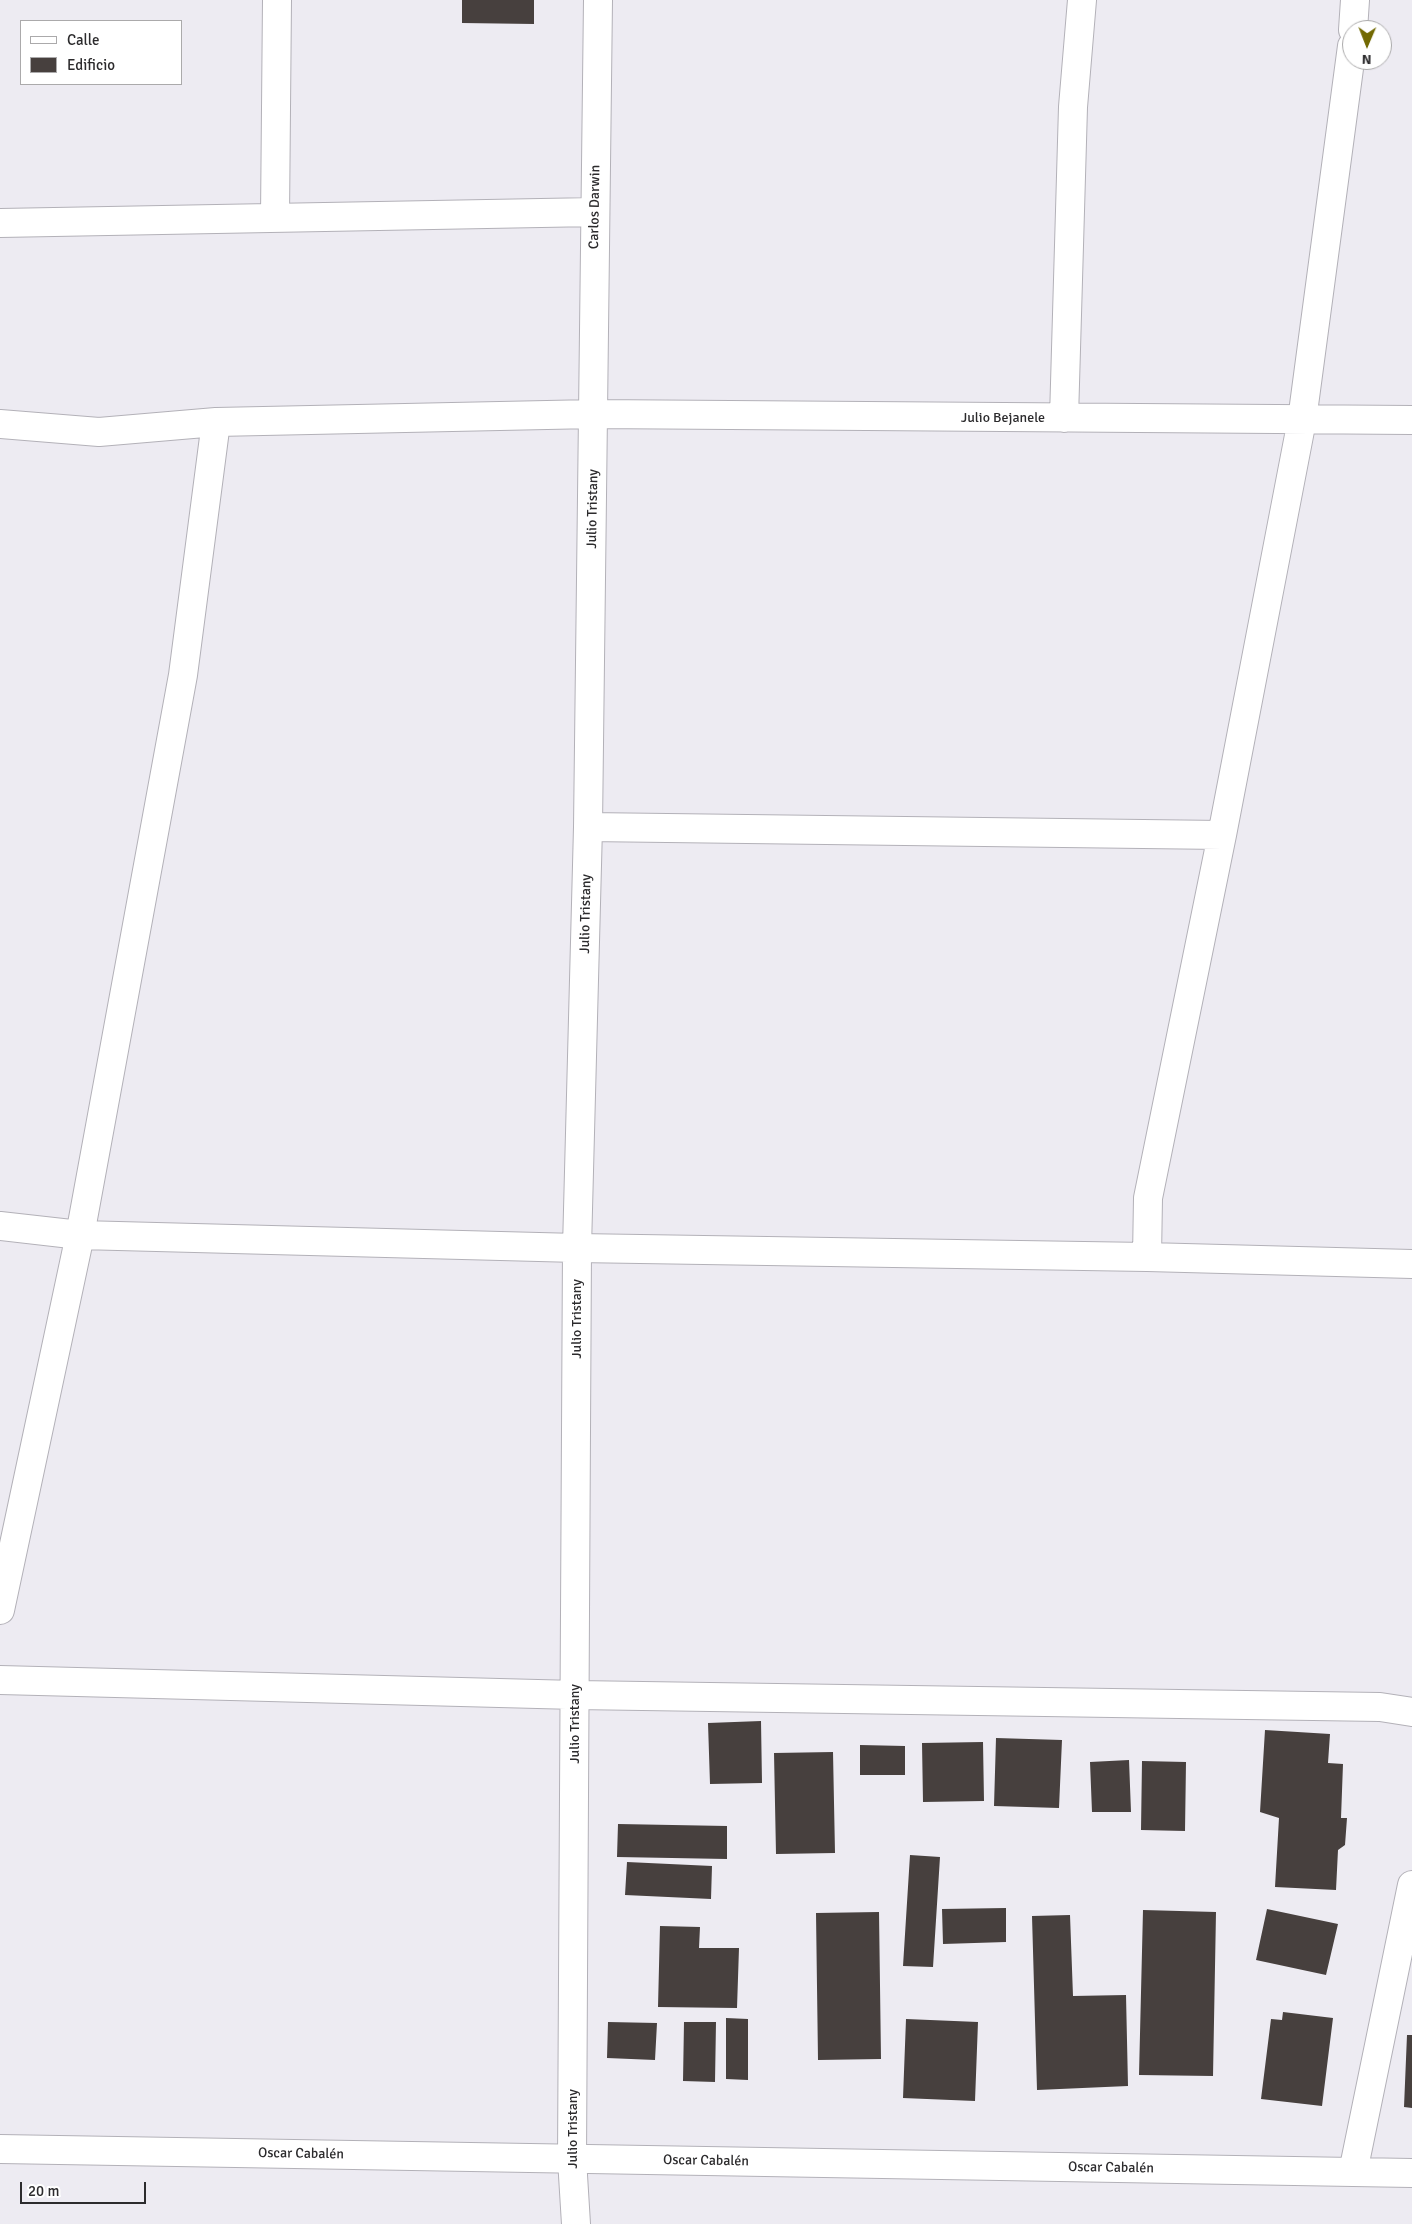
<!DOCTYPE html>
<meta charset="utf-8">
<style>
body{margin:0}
#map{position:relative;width:1412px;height:2224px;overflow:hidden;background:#edebf2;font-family:Signika,sans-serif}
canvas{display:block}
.legend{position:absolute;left:20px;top:20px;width:162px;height:65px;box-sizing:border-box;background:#fff;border:1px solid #abaaab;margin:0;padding:6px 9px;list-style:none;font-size:15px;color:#2c2b2d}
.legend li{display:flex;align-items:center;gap:10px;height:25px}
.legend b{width:25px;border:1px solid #abaaab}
.north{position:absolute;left:1342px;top:20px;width:50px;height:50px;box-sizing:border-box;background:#fff;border:1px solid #abaaab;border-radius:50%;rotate:181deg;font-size:14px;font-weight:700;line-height:20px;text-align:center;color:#2c2b2d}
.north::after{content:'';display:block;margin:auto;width:18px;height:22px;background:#726902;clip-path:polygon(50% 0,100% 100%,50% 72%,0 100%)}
.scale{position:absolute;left:20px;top:2182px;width:126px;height:22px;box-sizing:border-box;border:2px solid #2c2b2d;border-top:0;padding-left:6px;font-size:15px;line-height:18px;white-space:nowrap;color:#2c2b2d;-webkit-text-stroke:4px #fff;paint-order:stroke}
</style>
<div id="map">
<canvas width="1412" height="2224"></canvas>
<ul class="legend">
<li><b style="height:6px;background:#fff"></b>Calle</li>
<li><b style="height:14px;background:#47403e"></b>Edificio</li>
</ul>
<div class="north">N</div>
<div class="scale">20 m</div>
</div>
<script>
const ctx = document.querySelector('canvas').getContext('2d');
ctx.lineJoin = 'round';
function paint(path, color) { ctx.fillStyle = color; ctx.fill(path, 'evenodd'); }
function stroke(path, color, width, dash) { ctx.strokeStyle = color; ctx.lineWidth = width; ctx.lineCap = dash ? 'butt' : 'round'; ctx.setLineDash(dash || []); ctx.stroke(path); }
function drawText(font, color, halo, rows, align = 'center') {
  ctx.font = font + ' Signika,sans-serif'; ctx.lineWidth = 5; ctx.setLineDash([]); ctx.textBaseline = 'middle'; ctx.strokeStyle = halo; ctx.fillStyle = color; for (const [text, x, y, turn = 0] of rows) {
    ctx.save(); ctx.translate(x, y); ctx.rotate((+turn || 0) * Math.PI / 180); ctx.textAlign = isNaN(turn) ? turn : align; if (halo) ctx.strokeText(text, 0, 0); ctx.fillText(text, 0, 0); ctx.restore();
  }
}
const building = new Path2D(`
 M462,0h72v24l-72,-1z
 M761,1721l1,62 -52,1 -2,-61z
 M1265,1730l65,4 -2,29 15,1 -2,54h6l-2,27 -7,5 -2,40 -61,-3 4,-69 -19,-6z
 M996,1738l66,2 -3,68 -65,-2z
 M983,1742l1,59 -61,1 -1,-59z
 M860,1745l45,1v29h-45z
 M833,1752l2,101 -59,1 -2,-101z
 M1129,1760l2,52h-39l-2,-50z
 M1142,1761l44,1 -1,69 -44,-1z
 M618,1824l109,2v33l-110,-2z
 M910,1855l30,2 -7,110 -30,-1z
 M627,1862l85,4 -1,33 -86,-4z
 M1006,1908v34l-63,2 -1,-35z
 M1267,1909l71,15 -12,51 -70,-15z
 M1143,1910l73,2 -3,164 -74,-1z
 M879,1912l2,147 -63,1 -2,-147z
 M1070,1915l3,81 53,-1 2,91 -91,4 -5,-174z
 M660,1926l40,1 -1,21h40l-2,60 -79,-1z
 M1283,2012l50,6 -11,88 -61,-7 10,-80 11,1z
 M726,2018l22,1v61l-22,-1z
 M906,2019l72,3 -3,79 -72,-3z
 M608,2022l49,1 -2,37 -48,-2z
 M684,2022h32l-1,60 -32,-1z
 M1407,2035h5v73l-8,-1z`);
const minor = new Path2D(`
 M1353,30l2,-30
 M275,217l2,-217
 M0,223l595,-11
 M1064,418l9,-311 9,-107
 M0,424l99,8 117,-10 378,-8 818,6
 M588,827l634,8
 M0,1226l80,9 497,13 570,9 265,7
 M1147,1257l1,-59 74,-363 80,-415 50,-374
 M0,1610l80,-375 103,-560 33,-253
 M0,1680l576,15 804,12 32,5
 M0,2149l1412,24
 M1353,2172l59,-287
 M576,2224l-4,-65 5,-911 11,-421 10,-827`);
const streetNames = [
 ["Carlos Darwin",595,207,-89],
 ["Julio Bejanele",1003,418],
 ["Julio Tristany",593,509,-89],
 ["Julio Tristany",586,914,-89],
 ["Julio Tristany",577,1319,-90],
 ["Julio Tristany",575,1724,-90],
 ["Julio Tristany",573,2129,-90],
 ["Oscar Cabalén",301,2154,1],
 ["Oscar Cabalén",706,2161,1],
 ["Oscar Cabalén",1111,2168,1]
];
paint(building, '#47403e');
stroke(minor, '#b3b1b8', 30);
stroke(minor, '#fff', 28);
drawText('14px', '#2c2b2d', '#fff', streetNames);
</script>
